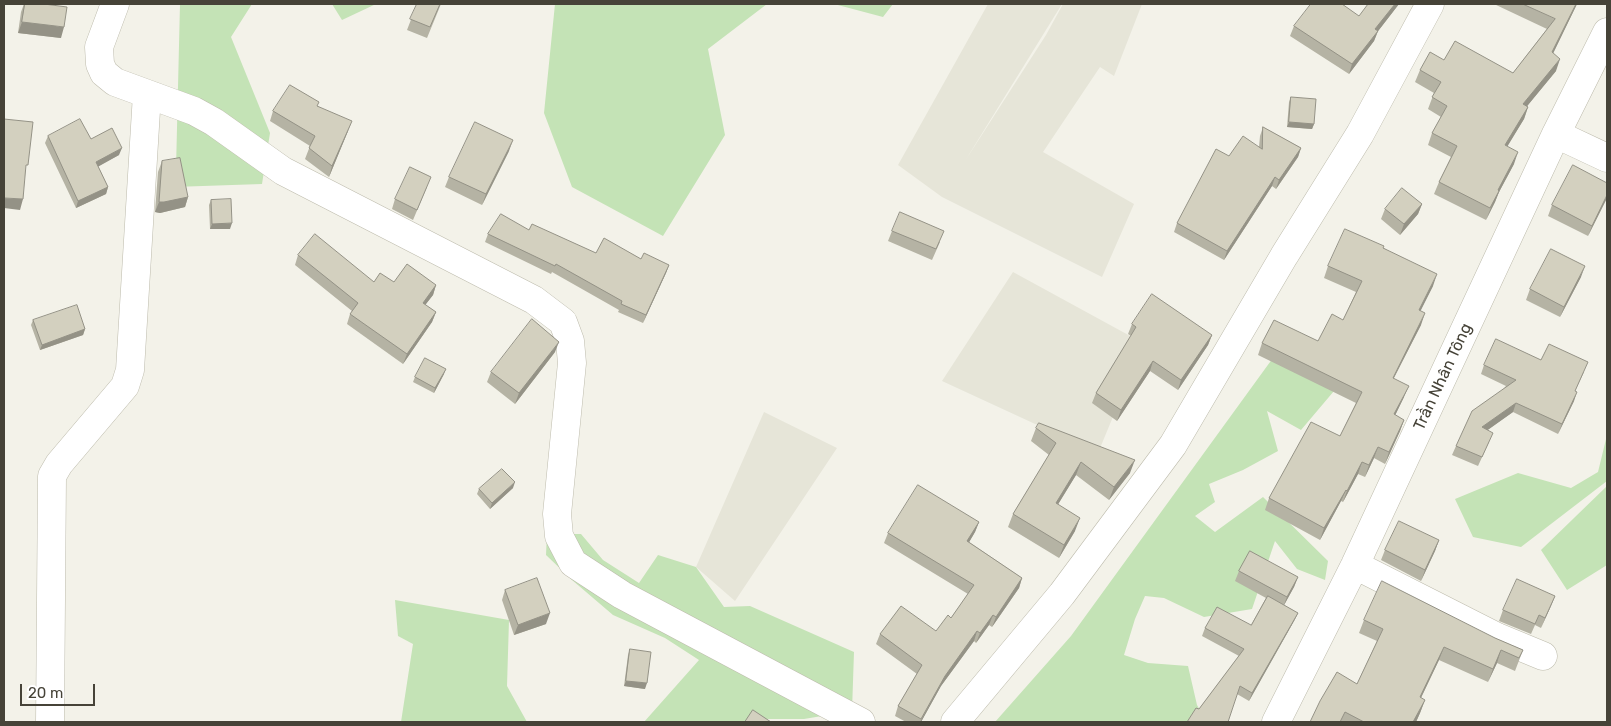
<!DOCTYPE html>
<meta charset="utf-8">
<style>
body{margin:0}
#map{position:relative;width:1611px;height:726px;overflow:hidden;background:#f3f2e9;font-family:Rubik,sans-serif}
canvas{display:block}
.frame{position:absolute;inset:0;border:5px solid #464338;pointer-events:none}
.scale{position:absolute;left:20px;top:684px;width:75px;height:22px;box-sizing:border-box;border:2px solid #464338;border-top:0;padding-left:6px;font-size:15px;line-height:18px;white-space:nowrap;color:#464338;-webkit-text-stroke:4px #fff;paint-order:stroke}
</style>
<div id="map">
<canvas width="1611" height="726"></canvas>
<div class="frame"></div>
<div class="scale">20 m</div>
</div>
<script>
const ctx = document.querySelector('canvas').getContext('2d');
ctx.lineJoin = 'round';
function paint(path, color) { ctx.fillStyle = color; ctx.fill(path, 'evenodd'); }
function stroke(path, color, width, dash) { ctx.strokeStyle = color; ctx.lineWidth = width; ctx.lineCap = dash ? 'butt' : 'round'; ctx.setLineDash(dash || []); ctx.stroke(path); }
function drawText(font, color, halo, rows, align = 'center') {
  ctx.font = font + ' Rubik,sans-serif'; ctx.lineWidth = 4; ctx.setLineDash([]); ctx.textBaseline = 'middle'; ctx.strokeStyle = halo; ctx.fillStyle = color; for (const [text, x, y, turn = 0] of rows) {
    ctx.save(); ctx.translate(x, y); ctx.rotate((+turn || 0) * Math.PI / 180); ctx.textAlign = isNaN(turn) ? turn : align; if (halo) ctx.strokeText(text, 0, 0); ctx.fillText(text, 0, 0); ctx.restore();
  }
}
const residential = new Path2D(`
 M988,4h74l-97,157 81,-126 17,-31h79l-28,72 -14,-9 -57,85 91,52 -32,73 -160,-80 -44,-32z
 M1013,272l141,77 -37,58 -19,46 -156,-72z
 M764,412l73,36 -102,153 -39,-34z`);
const green = new Path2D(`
 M180,4h72l-21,33 39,96 -8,51 -89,3 3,-18z
 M332,4h44l-34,16z
 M555,4h212l-59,45 17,86 -62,101 -91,-49 -28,-74z
 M834,4h59l-10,13z
 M1278,351l56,40 -33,39 -34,-19 11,40 -35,19 -34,14 6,18 -20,14 20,16 48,-35 65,64 -3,19 -28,-11 -22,-28 -23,68 -48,8 -40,-19 -19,-2 -10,23 -11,36 24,8 40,3 9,39 10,17h-212l76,-86z
 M1607,435v46l-86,66 -48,-10 -18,-38 63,-26 53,15 27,-16z
 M1607,486v79l-40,25 -26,-40z
 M547,534h34l22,26 36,23 19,-28 38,12 28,40 26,-1 104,46 -2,59 -48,8h-44l-1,3h-115l55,-62 -34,-22 -52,-23 -41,-35 -26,-25z
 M395,600l114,20 -2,66 20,36h-126l12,-78 -15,-8z`);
const minor = new Path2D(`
 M115,4l-16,43 1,17 4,9 11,9 79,29 20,11 69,49 251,129 29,22 7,19 2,22 -15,151 2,22 14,27 49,32 239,127
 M1556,134l51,24
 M1355,565l142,72 46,19
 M50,722l2,-246 7,-12 66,-78 5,-16 17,-276
 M955,722l107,-128 111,-149 111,-189 76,-122 70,-130
 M1276,722l79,-157 201,-431 51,-102`);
const wall = new Path2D(`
 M24,4h20l17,34 -43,-5 3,-21z
 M417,4h24l-14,34 -20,-8z
 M1399,4l-21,27 -4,10 -25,33 -59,-38 4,-10 65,-10z
 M1494,4h83l-24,49 3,18 -29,35 1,1 -4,12 -17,27 7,18 -15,28 -4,10 -9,18 -52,-26 5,-12 12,-25 -23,-12 4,-12 9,-16 -13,-8 6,-16 -19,-11 5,-12 24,-10 69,13 34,-44z
 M1291,97l23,27 -2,5 -25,-2 2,-25z
 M318,106l30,25 -19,46 -24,-18 5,-13 -40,-25 3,-10z
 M1263,127l38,21 -3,9 -22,32 -4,-3 -48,74 -50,-28 3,-9 52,-67 30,-9 1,-11z
 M48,136l43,3 28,16 -21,11 10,21 -2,7 -30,14 -31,-65z
 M509,151l-27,54 -37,-18 4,-10z
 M162,161l26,36 -3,10 -25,6 -5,-1 3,-40z
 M427,187l-14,33 -21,-11 3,-10z
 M1607,198l-19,38 -40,-20 4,-11z
 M211,200l19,29h-20l-1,-24z
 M1422,204l-4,10 -18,21 -19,-16 4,-10z
 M892,231l48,11 -8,18 -44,-19z
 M488,234l108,19 45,6 28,6 -3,8 -23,50 -25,-11 1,-2 -67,-38 -1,2 -66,-32z
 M1384,248l49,38 -13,25 1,14 -27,53 10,19 -9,18 9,5 -4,11 -15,33 -11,-6 -9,19 -7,-3 -15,28 -2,-1 -21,39 -55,-30 4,-12 71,-62 16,-33 -98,-48 4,-12 56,-2 25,-21 13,-28 -32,-14 4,-12z
 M298,255l76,27 62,3 -3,10 -8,10 11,7 -4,10 -29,42 -56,-40 3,-10 2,-3 -57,-46z
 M1581,277l-21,40 -34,-17 4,-11z
 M33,320l52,9 -2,6 -43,15 -9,-25z
 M1132,324l80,11 -4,10 -30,45 -28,-19 -33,50 -25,-18 4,-10 35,-57 -3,-2z
 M555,352l-40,52 -28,-22 4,-10z
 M1541,360l43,12 -9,19 -1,10 -16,33 -45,-22 -26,18 2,12 -11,24 -26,-11 4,-9 50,-60 -25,-12 3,-9z
 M444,374l-10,19 -21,-11 2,-5z
 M1036,428l94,45 -21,27 -33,-25 -18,29 17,27 -16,27 -51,-31 5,-13 36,-59 -18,-14z
 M513,488l-23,21 -13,-15 2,-5z
 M979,522l-4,10 -6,10 53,36 -3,10 -27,39 -3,-2 -13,18 -2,-2 -33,45 -20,36h-15l-11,-6 3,-10 19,-32 -41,-30 4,-10 56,-3 15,-13 17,-24 -84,-51 4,-10z
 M1439,540l-4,11 -14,30 -40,-21 4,-10z
 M1239,571l59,6 -4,10 -10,18 14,8 -4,8 -45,80 -12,-7 -38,15 40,-53 -37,-20 3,-8 46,-3 15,-27 -31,-17z
 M505,590l41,34 -32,11 -12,-35z
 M1555,596l-14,32 -6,-3 -4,9 -32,-13 4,-11z
 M1364,620l131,18 28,12 -8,21 -18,-8 -9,19 -49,-22 -18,38 4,2 -5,13 -4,9h-106l47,-38 20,-43 -18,-8z
 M630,649l15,40 -21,-3 4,-31z`);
const shadedWall = new Path2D(`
 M1395,4h4l-27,35 3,-10z
 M1576,4h1l-29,60 4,-12z
 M22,22l42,5 -3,11 -43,-5z
 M1378,31l-4,10 -25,33 3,-10z
 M1560,59l-4,12 -37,45 4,-12z
 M1528,107l-4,12 -23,38 4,-12z
 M352,121l-4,10 -19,46 3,-11z
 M1289,122l25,2 -2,5 -25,-2z
 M513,140l-4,11 -27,54 4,-11z
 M122,148l-3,7 -25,14 2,-7z
 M1301,148l-3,9 -22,32 3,-9z
 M1518,152l-4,12 -15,28 -4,10 -9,18 12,-30z
 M1275,177l-3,9 -48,74 3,-9z
 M108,187l-2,7 -30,14 2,-7z
 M1607,195v3l-19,38 4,-10z
 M188,197l-3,10 -25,6 -5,-1 4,-10z
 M4,198l19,1 -3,11 -16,-2z
 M1422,204l-4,10 -18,21 4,-11z
 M232,223l-2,6h-20l2,-5z
 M669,265l-3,8 -23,50 3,-8z
 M1585,266l-4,11 -21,40 4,-10z
 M1437,274l-4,12 -18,36 4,-12z
 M436,285l-3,10 -14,18 4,-10z
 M436,312l-4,10 -29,42 4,-10z
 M1425,313l-4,12 -33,64 5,-11z
 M85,329l-2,6 -43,15 2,-5z
 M1212,335l-4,10 -30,45 3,-10z
 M559,342l-4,10 -40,52 4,-11z
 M1153,361l-3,10 -33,50 4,-11z
 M446,369l-2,5 -10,19 1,-5z
 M1409,386l-5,11 -14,29 4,-12z
 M1577,392l-3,9 -16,33 4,-10z
 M1516,403l-3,9 -35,25 4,-10z
 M1404,420l-4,11 -15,33 4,-12z
 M1378,447l-4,11 -9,19 4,-12z
 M1135,460l-5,13 -21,27 5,-13z
 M1081,462l-5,13 -25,41 5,-13z
 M1362,462l-4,12 -15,28 4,-11z
 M515,482l-2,6 -23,21 2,-6z
 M1346,490l-5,11 -21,39 4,-12z
 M1080,518l-5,13 -16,27 5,-13z
 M979,522l-4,10 -11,19 3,-10z
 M1439,540l-4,11 -14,30 4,-11z
 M1298,577l-4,10 -11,20 4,-10z
 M1022,578l-3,10 -27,39 4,-10z
 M1555,596l-4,10 -10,22 4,-10z
 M550,613l-4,11 -32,11 4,-10z
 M1298,613l-4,8 -45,80 3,-8z
 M993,615l-4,10 -13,18 4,-10z
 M977,631l-3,10 -33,45 -20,36h-1l25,-46z
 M1444,647l-5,13 -24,50 5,-13z
 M1501,650l-4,13 -9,19 5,-13z
 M626,681l21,2 -2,6 -21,-3z
 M1425,700l-5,13 -4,9h-3z`);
const building = new Path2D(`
 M25,4h19l23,3 -3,20 -42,-5z
 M417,4h23l-10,23 -20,-8z
 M1311,4h31l17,12 9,-12h27l-20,25 3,2 -26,33 -58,-38z
 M1523,4h53l-24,48 8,7 -37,45 5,3 -23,38 13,7 -20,38 1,1 -9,17 -51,-26 18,-36 -25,-13 15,-27 -15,-9 9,-15 -21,-12 10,-18 14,8 11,-19 58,32 42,-54z
 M290,85l29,17 -2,4 35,15 -20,45 -23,-18 6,-12 -42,-25z
 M1291,97l25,2 -2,25 -25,-2z
 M4,119l29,3 -5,43h-2l-3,34 -19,-1z
 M80,119l11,20 21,-11 10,20 -26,14 12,25 -30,14 -30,-65z
 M475,122l38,18 -27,54 -37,-17z
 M1263,127l38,21 -22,32 -4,-3 -48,74 -50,-28 39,-74 13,7 14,-20 19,13z
 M180,158l8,39 -24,5h-5l3,-41z
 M1573,165l34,18v12l-15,31 -40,-21z
 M410,167l21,10 -14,33 -22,-11z
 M1402,188l20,16 -18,20 -19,-15z
 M231,199l1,24 -20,1 -1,-24z
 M900,212l44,19 -8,18 -44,-18z
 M501,214l28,16 3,-6 64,29 8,-15 37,21 3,-6 25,12 -23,50 -25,-11 1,-3 -66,-37 -1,2 -67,-32z
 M1345,229l39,17 -1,2 54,26 -18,36 6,3 -32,65 16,8 -15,28 10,6 -15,32 -11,-5 -9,18 -7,-3 -15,29 -1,-1 -22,38 -55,-30 42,-76 29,14 22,-44 -100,-49 12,-23 44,21 14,-27 11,6 19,-39 -34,-15z
 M315,234l59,48 6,-9 14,9 13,-18 29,21 -13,18 13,9 -29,42 -57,-40 8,-11 -60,-48z
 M1551,249l34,17 -21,41 -34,-18z
 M1152,294l60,41 -31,45 -28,-19 -32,49 -25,-17 40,-66 -4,-3z
 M77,305l8,24 -43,16 -9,-25z
 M532,319l27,23 -40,51 -28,-21z
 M1496,339l45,21 8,-16 39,18 -13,29 2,1 -15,32 -46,-21 -34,24 11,6 -11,24 -26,-11 16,-35 44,-31 -32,-15z
 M425,358l21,11 -11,19 -20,-11z
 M1039,423l96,37 -21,27 -33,-25 -25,41 24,15 -16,27 -51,-31 43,-71 -20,-15z
 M502,469l13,13 -23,21 -13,-14z
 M918,485l61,37 -12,19 55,37 -26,39 -3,-2 -13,18 -3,-2 -32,45 -24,43 -23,-13 24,-41 -42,-31 21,-28 35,25 12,-16 3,3 23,-33 -86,-52z
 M1399,521l40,19 -14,30 -40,-20z
 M1250,551l48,26 -11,20 -48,-26z
 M537,578l13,35 -32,12 -13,-35z
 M1517,579l38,17 -10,22 -6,-3 -4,9 -32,-14z
 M1382,581l113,57 28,12 -4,8 -18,-8 -8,19 -49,-22 -24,50 5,3 -12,22h-49l-19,-10 -5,10h-30l10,-21 17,-29 20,12 26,-55 -19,-9z
 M1268,596l30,17 -46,80 -12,-7 -12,36h-41l9,-14 3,1 45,-60 -39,-21 12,-21 34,18z
 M630,649l21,3 -4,31 -21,-2z
 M753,710l18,12h-26z`);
const streetNames = [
 ["Trần Nhân Tông",1443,377,-65]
];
paint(residential, '#e6e5d8');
paint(green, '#c4e3b6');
stroke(minor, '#bdbbac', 29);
stroke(minor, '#fff', 28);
paint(wall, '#b5b3a4');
paint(shadedWall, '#949286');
paint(building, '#d3d0bf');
stroke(building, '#949286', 1);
drawText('16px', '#464338', '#fff', streetNames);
</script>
